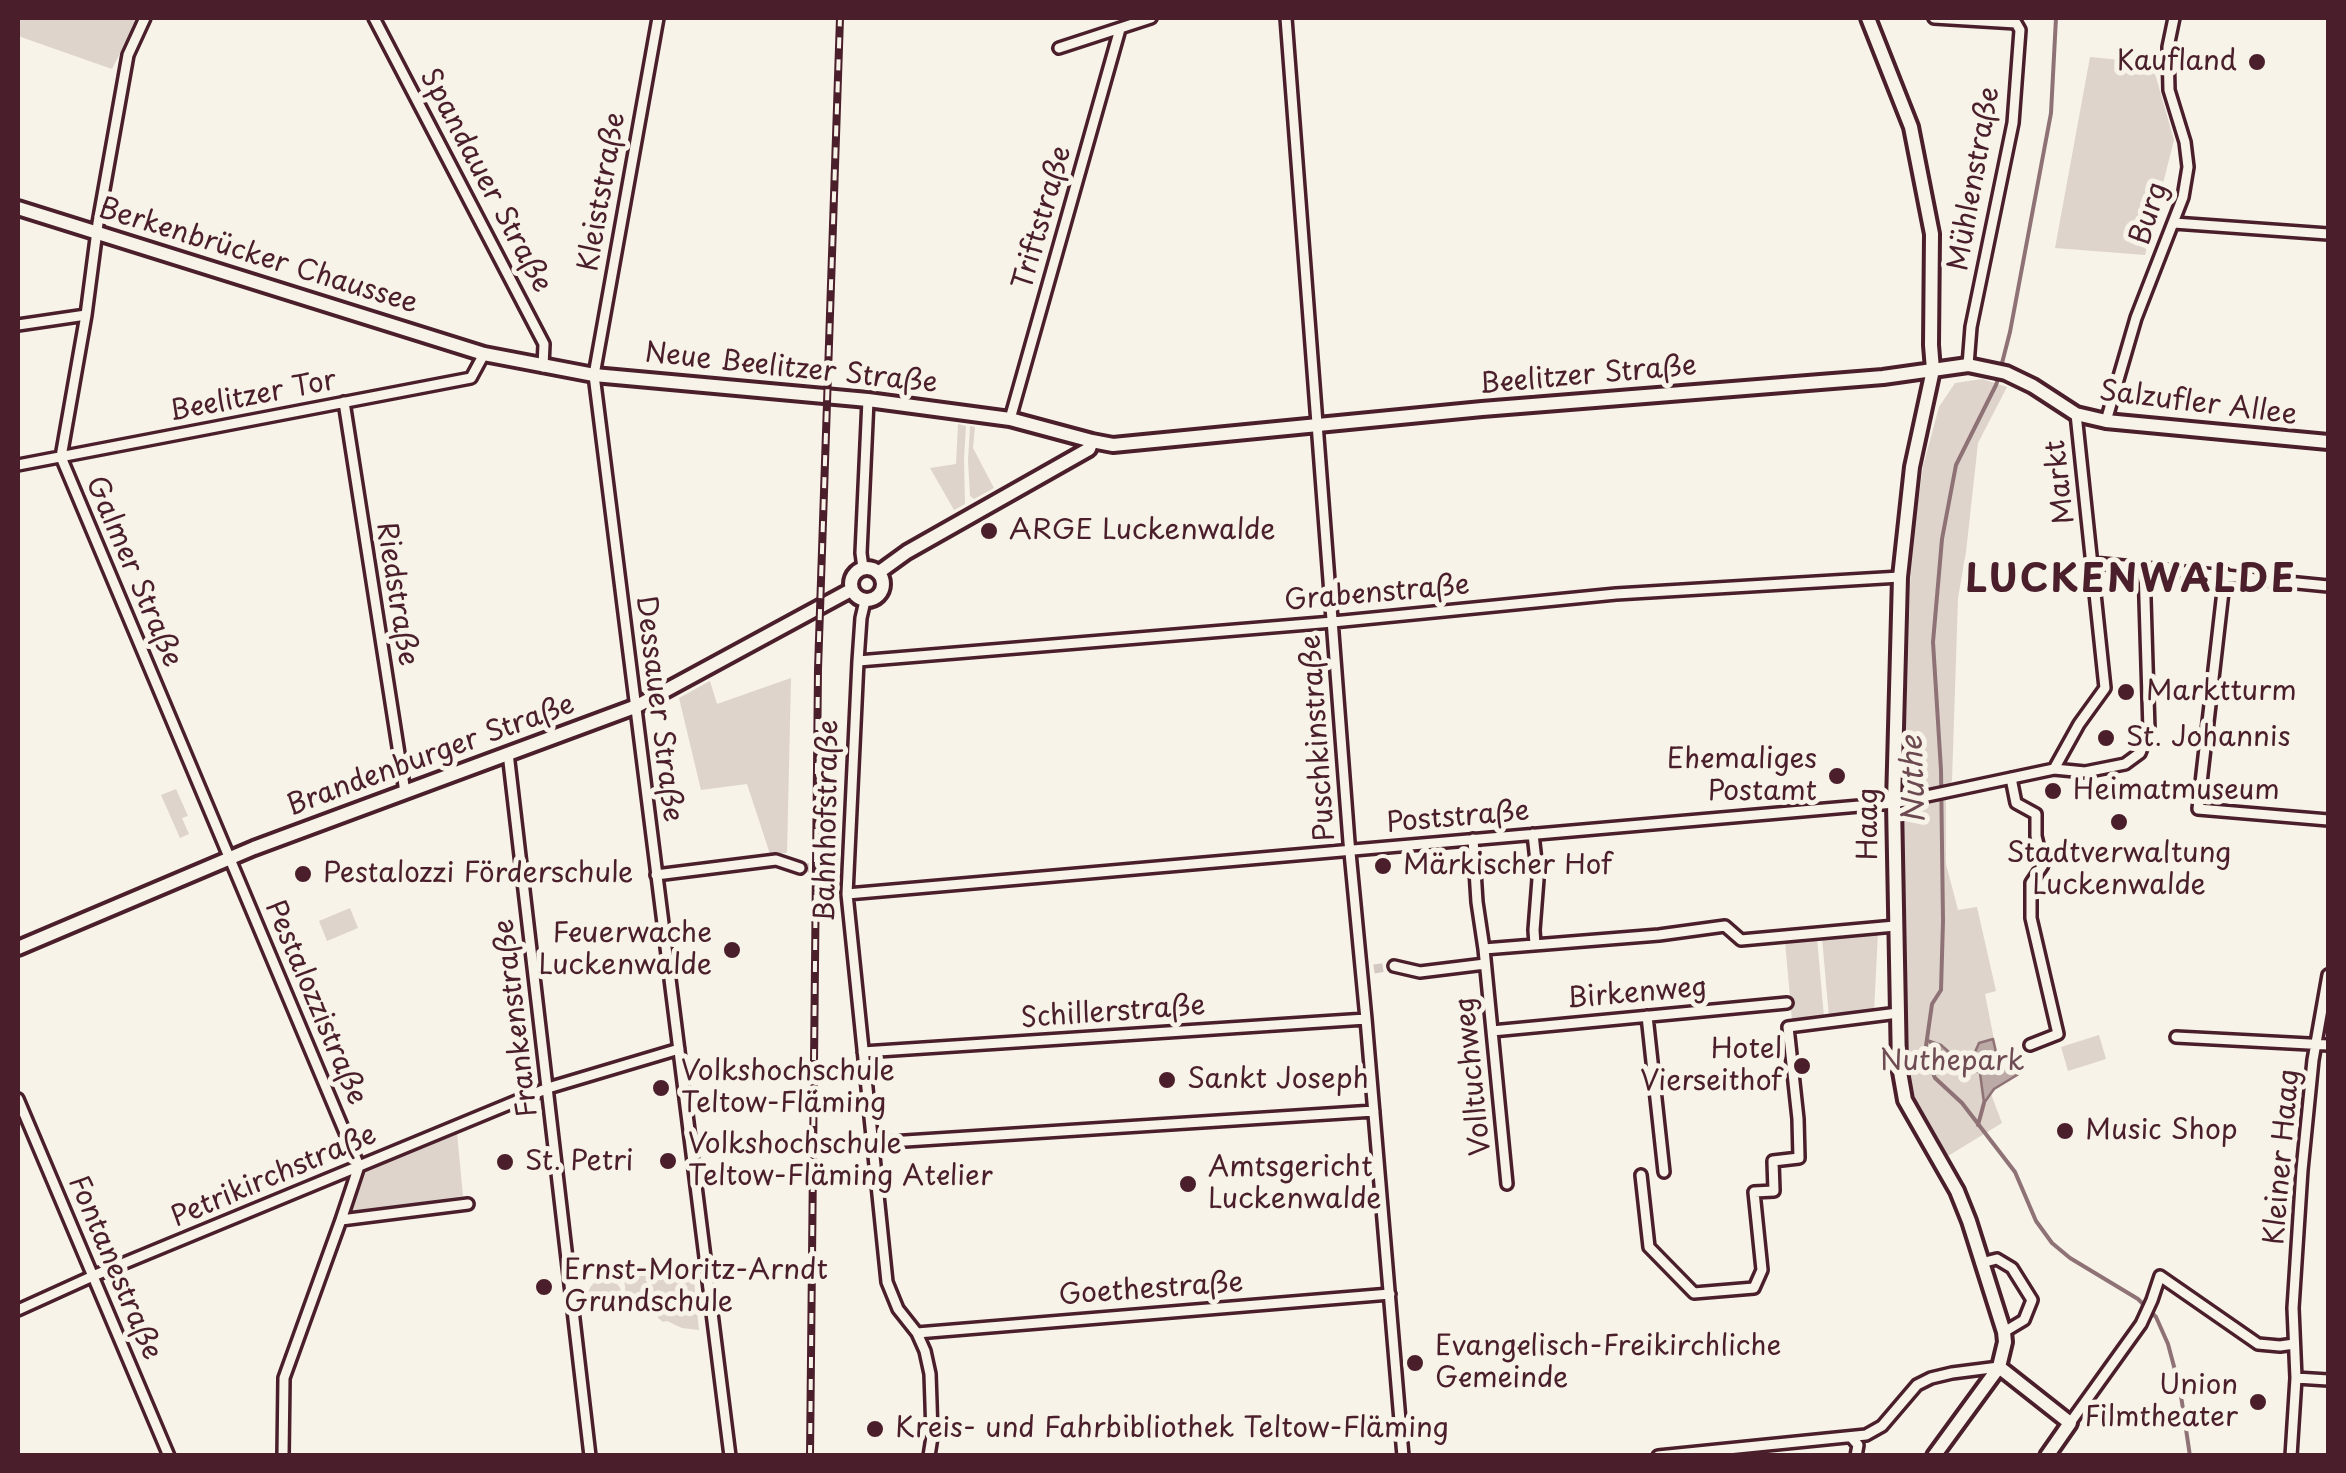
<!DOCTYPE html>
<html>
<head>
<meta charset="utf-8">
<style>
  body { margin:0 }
  #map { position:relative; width:2346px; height:1473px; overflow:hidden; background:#f7f3e8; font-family:"Playpen Sans",sans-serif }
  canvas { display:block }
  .frame { position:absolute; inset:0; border:20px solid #4a1f2b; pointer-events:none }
</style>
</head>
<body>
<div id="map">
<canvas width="2346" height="1473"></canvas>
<div class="frame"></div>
</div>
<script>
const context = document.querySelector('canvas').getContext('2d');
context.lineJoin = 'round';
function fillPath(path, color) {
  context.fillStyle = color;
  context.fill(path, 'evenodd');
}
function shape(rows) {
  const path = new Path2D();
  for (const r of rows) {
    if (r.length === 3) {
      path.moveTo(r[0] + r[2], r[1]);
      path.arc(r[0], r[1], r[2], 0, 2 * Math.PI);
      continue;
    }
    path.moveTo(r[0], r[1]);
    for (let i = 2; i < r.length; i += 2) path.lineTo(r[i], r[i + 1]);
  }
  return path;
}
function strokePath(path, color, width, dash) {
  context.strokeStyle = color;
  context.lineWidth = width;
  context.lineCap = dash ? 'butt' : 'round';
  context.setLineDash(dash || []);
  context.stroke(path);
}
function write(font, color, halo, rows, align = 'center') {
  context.font = font + ' "Playpen Sans",sans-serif';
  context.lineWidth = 10;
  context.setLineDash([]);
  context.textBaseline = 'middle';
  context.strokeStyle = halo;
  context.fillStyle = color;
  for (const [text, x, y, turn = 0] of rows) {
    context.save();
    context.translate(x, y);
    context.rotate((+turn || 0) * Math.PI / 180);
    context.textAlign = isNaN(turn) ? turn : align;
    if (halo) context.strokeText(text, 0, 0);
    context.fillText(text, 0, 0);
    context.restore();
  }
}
fillPath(shape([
  [18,18,138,18,112,69,18,36],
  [2090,57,2152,63,2174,140,2145,255,2055,248],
  [1982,379,2007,387,1978,443,1966,552,1958,598,1952,780,1946,793,1946,864,1958,910,1977,907,1996,991,1985,994,1999,1065,2004,1066,2009,1062,2020,1061,2022,1072,1994,1089,1991,1094,2002,1123,1948,1156,1912,1094,1905,1057,1905,994,1900,923,1911,556,1923,466,1939,407,1955,383],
  [958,424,966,426,964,459,965,504,954,510,930,468,956,464],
  [970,426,975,427,973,448,994,488,974,499,970,496,968,461],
  [791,678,787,853,770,854,747,784,701,790,679,698,710,681,717,704],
  [176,789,188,816,182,818,189,834,180,838,161,795],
  [350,908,358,928,327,941,319,921],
  [1878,932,1874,1012,1829,1017,1822,938],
  [1817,938,1824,1017,1792,1020,1785,941],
  [2099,1035,2106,1059,2068,1071,2061,1047],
  [457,1133,463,1196,352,1212,365,1169],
  [692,1260,699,1330,682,1328,667,1321,663,1322,658,1318,657,1301,627,1305,623,1269],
  [605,1296,17]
]), '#ded4cc');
const water = shape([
  [1993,1039,1999,1065,2020,1061,2022,1072,1994,1089,1984,1103,1980,1073,1961,1062,1950,1059,1927,1040,1941,1045,1950,1053,1965,1058,1975,1052,1979,1043,1993,1039]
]);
fillPath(water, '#bcaaa7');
strokePath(water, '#8e7275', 2.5);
strokePath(shape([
  [2001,367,2010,332,2051,113,2056,18],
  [1999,376,1996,385,1956,465,1942,539,1933,642,1941,770,1943,921,1941,990,1932,1004,1925,1053,1935,1078,1962,1103,2015,1172,2036,1221,2052,1243,2070,1258,2138,1299,2156,1317,2168,1344,2180,1389,2190,1456],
  [1978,1125,1984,1103]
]), '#8e7275', 4);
strokePath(shape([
  [800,868,847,867],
  [1374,969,1394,966]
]), '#d4c9c2', 9, [9, 4.5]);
const street = shape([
  [145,18,128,55,98,223,86,315,61,457,359,1166,341,1220,284,1378,283,1456],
  [374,18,544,344,543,367],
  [658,18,594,375,730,1456],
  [1286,18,1349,842,1366,1019,1403,1456],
  [1934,18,2016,23,2020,30,2013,123,1971,327,1968,365],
  [1059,48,1151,18],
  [2174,223,2328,234],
  [18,325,86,315],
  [344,402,405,792],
  [1010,419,1120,29],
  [2106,421,2136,318,2183,197,2188,167,2185,142,2169,90,2168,47,2174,18],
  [18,465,471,378,484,354],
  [2093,563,2328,586],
  [863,568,861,553,868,400],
  [2225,574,2198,809,2328,820],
  [865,601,861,618,858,661,847,894,887,1282,898,1309,917,1333,925,1351,930,1374,931,1403,932,1437,929,1456],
  [858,661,1333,622,1616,594,1900,577],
  [508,753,590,1456],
  [2054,769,2079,724,2105,688,2076,414],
  [2011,778,2016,803,2036,814,2036,836,2043,865,2031,883,2031,918,2058,1034,2030,1045],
  [1533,834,1538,879,1534,930,1535,945],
  [1473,839,1477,902,1484,949,1507,1184],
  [656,875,776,860,800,868],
  [847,894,1894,803,2054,769,2085,772,2125,764,2140,753,2149,730,2144,567],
  [1484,949,1659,935,1725,926,1741,940,1895,926],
  [1394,966,1420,972,1485,964],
  [1647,1016,1664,1172],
  [1492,1031,1787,1003],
  [2176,1037,2328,1045],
  [863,1052,1366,1019],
  [18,1099,169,1456],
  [874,1143,1374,1111],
  [1641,1175,1649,1247,1694,1293,1754,1288,1762,1270,1754,1192,1774,1191,1773,1161,1799,1158,1798,1119,1788,1027,1898,1013],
  [341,1220,468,1204],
  [1981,1263,1997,1259,2012,1268,2032,1300,2024,1320,2004,1332],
  [18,1310,93,1276,548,1088,679,1049],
  [917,1333,1390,1294],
  [2296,1378,2328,1380],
  [2070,1423,2141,1324,2152,1300,2160,1276,2258,1344,2280,1346,2294,1344],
  [1851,1437,1858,1445,1856,1456],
  [1658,1456,1866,1435,1882,1426,1917,1385,1931,1378,1952,1373,1999,1367],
  [2291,1456,2296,1378,2293,1308,2302,1170,2313,1060,2328,975]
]);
const secondary = shape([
  [1868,18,1911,127,1932,234,1931,345,1933,370,1912,467,1900,577,1894,803,1899,1066,1905,1100,1957,1191,1969,1221,2004,1332,2005,1342,1999,1367,1934,1456],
  [18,208,484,354,594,375,868,400,1010,419,1092,441,1113,445,1482,409,1883,377,1968,365,2006,373,2033,386,2076,414,2106,421,2328,442],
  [867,584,16],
  [878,573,907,552,1089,449,1092,441],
  [18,948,254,848,637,706,851,590],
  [1999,1367,2070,1423,2047,1456]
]);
strokePath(street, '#4a1f2b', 16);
strokePath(secondary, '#4a1f2b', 20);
strokePath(street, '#f7f3e8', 9);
strokePath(secondary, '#f7f3e8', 12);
const rail = shape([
  [833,846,834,876],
  [810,1456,818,669,840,18]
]);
strokePath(rail, '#4a1f2b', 8);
strokePath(rail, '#f7f3e8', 4, [11]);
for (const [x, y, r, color] of [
  [2257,62,10,"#4a1f2b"],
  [989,531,10,"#4a1f2b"],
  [2126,692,10,"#4a1f2b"],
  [2106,738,10,"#4a1f2b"],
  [1837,776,10,"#4a1f2b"],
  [2053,791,10,"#4a1f2b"],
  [2119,822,10,"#4a1f2b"],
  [1383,866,10,"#4a1f2b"],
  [303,874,10,"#4a1f2b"],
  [732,950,10,"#4a1f2b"],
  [1802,1066,10,"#4a1f2b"],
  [1167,1080,10,"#4a1f2b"],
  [661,1088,10,"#4a1f2b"],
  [2065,1131,10,"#4a1f2b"],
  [668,1161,10,"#4a1f2b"],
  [505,1162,10,"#4a1f2b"],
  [1188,1184,10,"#4a1f2b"],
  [544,1287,10,"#4a1f2b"],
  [1415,1363,10,"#4a1f2b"],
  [2258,1402,10,"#4a1f2b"],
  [875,1429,10,"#4a1f2b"]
]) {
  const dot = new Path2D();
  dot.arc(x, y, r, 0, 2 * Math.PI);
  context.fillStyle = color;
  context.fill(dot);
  strokePath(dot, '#f7f3e8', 4);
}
write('28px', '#4a1f2b', '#f7f3e8', [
  ["Kaufland",2237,62,"right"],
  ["ARGE Luckenwalde",1009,531],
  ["Marktturm",2146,692],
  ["St. Johannis",2126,738],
  ["Ehemaliges",1817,760,"right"],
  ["Postamt",1817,792,"right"],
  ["Heimatmuseum",2073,791],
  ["Stadtverwaltung",2119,854,"center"],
  ["Luckenwalde",2119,886,"center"],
  ["Märkischer Hof",1403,866],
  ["Pestalozzi Förderschule",323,874],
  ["Feuerwache",712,934,"right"],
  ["Luckenwalde",712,966,"right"],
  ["Hotel",1782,1050,"right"],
  ["Vierseithof",1782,1082,"right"],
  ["Volkshochschule",681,1072],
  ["Teltow-Fläming",681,1104],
  ["Sankt Joseph",1187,1080],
  ["Music Shop",2085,1131],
  ["Volkshochschule",688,1145],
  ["Teltow-Fläming Atelier",688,1177],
  ["St. Petri",525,1162],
  ["Amtsgericht",1208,1168],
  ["Luckenwalde",1208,1200],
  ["Ernst-Moritz-Arndt",564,1271],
  ["Grundschule",564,1303],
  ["Evangelisch-Freikirchliche",1435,1347],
  ["Gemeinde",1435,1379],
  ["Union",2238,1386,"right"],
  ["Filmtheater",2238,1418,"right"],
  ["Kreis- und Fahrbibliothek Teltow-Fläming",895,1429]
], 'left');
write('28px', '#4a1f2b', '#f7f3e8', [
  ["Mühlenstraße",1975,179,-80],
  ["Spandauer Straße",485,181,62],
  ["Kleiststraße",603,192,-80],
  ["Burg",2150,214,-72],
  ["Triftstraße",1043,218,-74],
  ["Berkenbrücker Chaussee",258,257,17],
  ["Neue Beelitzer Straße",791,369,6],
  ["Beelitzer Straße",1588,376,-5],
  ["Beelitzer Tor",253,397,-11],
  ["Salzufler Allee",2198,404,7],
  ["Markt",2061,482,-97],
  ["Galmer Straße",133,572,67],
  ["Riedstraße",396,594,81],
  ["Grabenstraße",1377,594,-5],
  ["Dessauer Straße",658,709,83],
  ["Puschkinstraße",1319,738,-94],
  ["Brandenburger Straße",431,756,-20],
  ["Poststraße",1458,818,-5],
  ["Bahnhofstraße",828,821,-89],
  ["Haag",1869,824,-90],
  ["Birkenweg",1637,994,-5],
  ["Pestalozzistraße",315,1003,67],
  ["Schillerstraße",1113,1013,-4],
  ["Frankenstraße",517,1018,-97],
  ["Volltuchweg",1474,1076,-96],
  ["Kleiner Haag",2283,1157,-85],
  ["Petrikirchstraße",274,1177,-23],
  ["Fontanestraße",114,1268,67],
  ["Goethestraße",1151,1290,-4]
]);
write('28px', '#6f4c53', '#f7f3e8', [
  ["Nuthepark",1952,1062]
]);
write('italic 30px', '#6c4950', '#f7f3e8', [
  ["Nuthe",1915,780,-92]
]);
context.letterSpacing = '2.5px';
write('bold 38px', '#4a1f2b', '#f7f3e8', [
  ["LUCKENWALDE",2131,582]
]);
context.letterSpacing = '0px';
</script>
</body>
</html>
